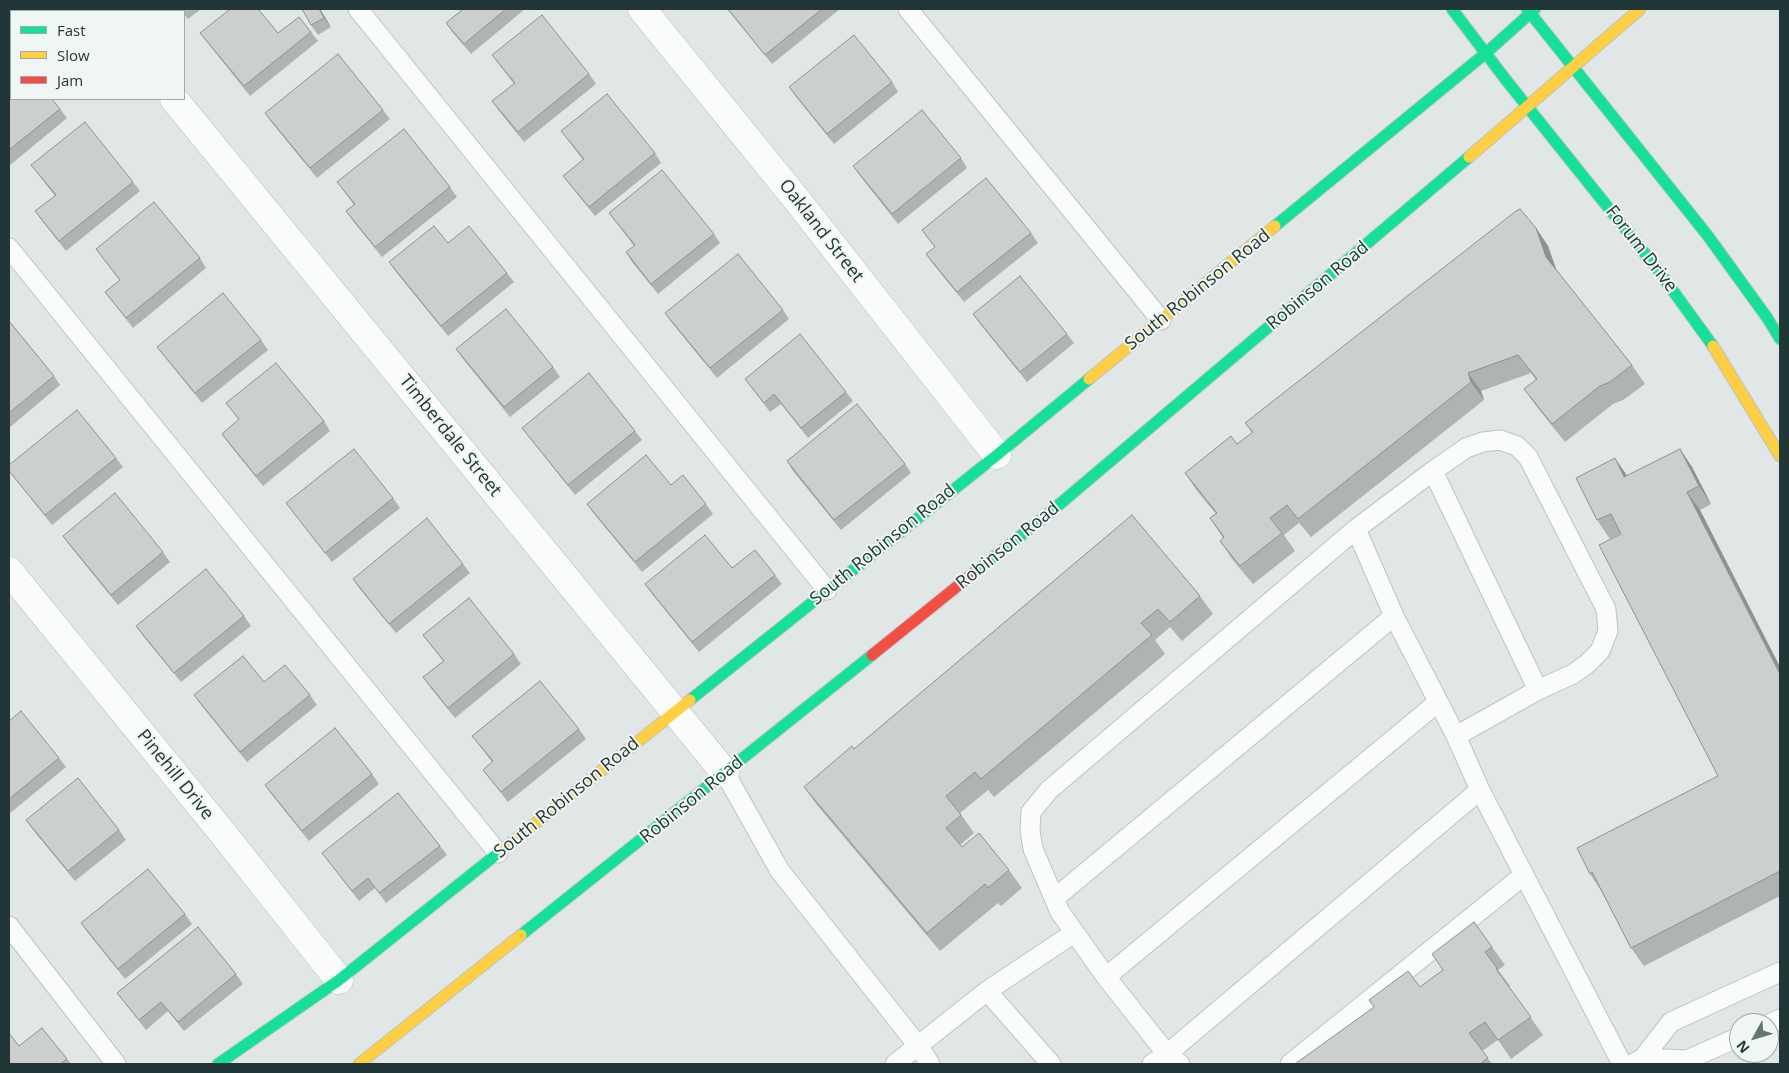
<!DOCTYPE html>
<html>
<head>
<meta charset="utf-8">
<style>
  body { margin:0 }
  #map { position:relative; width:1789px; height:1073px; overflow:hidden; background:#e1e7e6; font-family:"Open Sans",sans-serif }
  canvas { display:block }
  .frame { position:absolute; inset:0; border:10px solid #213737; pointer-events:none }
  .legend { position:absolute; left:10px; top:10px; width:175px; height:90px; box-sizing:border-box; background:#eff6f4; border:1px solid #9daaa8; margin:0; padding:6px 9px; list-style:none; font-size:15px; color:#213737 }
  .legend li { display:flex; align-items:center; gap:10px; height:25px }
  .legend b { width:25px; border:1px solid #9daaa8 }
  .north { position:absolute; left:1729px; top:1013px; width:50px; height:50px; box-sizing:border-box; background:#eff6f4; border:1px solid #9daaa8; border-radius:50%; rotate:231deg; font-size:14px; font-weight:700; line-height:20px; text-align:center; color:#213737 }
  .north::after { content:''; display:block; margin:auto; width:18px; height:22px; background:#647574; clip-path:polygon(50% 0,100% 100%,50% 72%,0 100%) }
</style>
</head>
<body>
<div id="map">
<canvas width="1789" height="1073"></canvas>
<div class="frame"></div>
<ul class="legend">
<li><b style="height:6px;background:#16e098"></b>Fast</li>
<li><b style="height:6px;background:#ffcf43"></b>Slow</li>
<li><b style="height:6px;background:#f24e42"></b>Jam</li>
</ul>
<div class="north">N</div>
</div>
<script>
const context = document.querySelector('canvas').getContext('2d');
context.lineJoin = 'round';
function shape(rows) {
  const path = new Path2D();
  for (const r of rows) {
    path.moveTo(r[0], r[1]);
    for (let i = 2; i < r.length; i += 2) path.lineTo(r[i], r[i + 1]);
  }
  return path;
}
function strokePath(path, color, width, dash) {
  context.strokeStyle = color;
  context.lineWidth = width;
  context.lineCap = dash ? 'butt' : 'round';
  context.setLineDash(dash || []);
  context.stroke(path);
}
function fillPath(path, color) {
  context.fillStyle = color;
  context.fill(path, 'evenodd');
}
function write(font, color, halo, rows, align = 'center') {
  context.font = font + ' "Open Sans",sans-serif';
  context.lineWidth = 4;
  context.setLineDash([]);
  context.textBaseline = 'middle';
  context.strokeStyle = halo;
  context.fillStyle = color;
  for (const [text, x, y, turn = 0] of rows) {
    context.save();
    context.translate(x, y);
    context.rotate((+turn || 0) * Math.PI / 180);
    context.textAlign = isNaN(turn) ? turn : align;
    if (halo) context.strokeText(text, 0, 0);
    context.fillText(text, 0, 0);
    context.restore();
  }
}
const lane = shape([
  [358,9,827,590],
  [908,9,1161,320],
  [9,248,498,853],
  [1433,471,1466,448,1483,442,1500,440,1517,446,1528,457,1606,609,1608,631,1600,651,1587,664,1573,674,1538,690],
  [1356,529,1394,616],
  [725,773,780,871,919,1047,930,1064],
  [1055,898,1394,616,1456,736,1480,790,1622,1064],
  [9,926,116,1064],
  [1106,977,1437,703],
  [1769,1024,1780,1019],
  [1643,1058,1687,1060,1739,1037],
  [895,1064,987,991],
  [1051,1064,987,991,1074,933],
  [1152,1064,1167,1054,1480,790],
  [1180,1064,1167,1054,1106,977,1060,912,1033,849,1030,831,1031,812,1049,790,1356,529,1433,471,1538,690,1456,736],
  [1290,1064,1524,875],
  [1632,1064,1643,1058,1671,1022,1780,972]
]);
const street = shape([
  [101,9,103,11],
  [642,9,793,195,997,455],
  [174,99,725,773],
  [9,571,221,831,339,980]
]);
const fast = shape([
  [1452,9,1506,80,1655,266,1713,346],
  [1527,9,1708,236,1768,319,1780,339],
  [1275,226,1486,53,1535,9],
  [975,572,1048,514,1469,157],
  [690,700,997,455,1089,379],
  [521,935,872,655],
  [218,1064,339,980,502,850]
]);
const slow = shape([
  [1469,157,1640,9],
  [1713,346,1780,456],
  [1089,379,1275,226],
  [502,850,690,700],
  [359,1064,521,935]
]);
const jam = shape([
  [872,655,975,572]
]);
strokePath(lane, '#bec3c3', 21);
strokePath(street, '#bec3c3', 29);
strokePath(fast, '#bec4c3', 13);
strokePath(slow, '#bec4c3', 13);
strokePath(jam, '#bec4c3', 13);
strokePath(lane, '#fafbfb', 19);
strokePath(street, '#fafbfb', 28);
strokePath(fast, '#16e098', 11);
strokePath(slow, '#ffcf43', 11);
strokePath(jam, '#f24e42', 11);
fillPath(shape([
  [180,9,201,9,188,19,184,14,184,11,182,11],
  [302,9,320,9,331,27,318,35,311,25],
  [459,9,525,9,471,54,453,33,446,23,461,11],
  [727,9,840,9,772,64],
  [9,26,11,29,11,31,9,33],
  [311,32,318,41,250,96,207,42,200,33,278,33],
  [492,55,589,74,596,84,524,142,499,111,492,101,514,84],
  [9,57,60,109,67,118,9,166],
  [892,82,898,92,834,144,796,97,789,87],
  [383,110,390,119,317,178,272,123,265,113],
  [561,131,655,153,661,163,595,216,570,185,563,176,583,160],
  [961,158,967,168,898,224,860,176,853,166],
  [31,165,133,182,140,191,66,251,42,221,35,211,55,196],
  [337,182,450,187,457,197,382,257,353,221,346,211,354,205],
  [609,213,714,234,720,243,658,294,632,262,626,252,634,246],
  [1536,228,1548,246,1557,271,1632,365,1645,384,1623,400,1613,404,1565,442,1537,407,1524,389,1536,380,1531,373,1481,391,1484,400,1311,537,1299,523,1284,535,1295,551,1253,584,1232,559,1220,541,1223,538,1210,518,1216,514,1197,491,1185,473,1237,444,1252,433,1245,423],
  [922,230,1031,233,1038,243,964,302,933,264,926,254,935,247],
  [448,243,507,273,514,282,448,336,396,272,389,262],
  [96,249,200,258,206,268,133,328,105,292,120,281],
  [783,310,789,319,717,378,672,323,665,313],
  [973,314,1067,334,1074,343,1027,382,980,324],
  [9,321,54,376,60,385,9,428],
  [261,340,268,350,202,403,164,356,157,347],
  [456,349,553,367,560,377,510,417,463,359],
  [745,379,846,392,853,401,808,438,781,404,770,412],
  [226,403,324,421,330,431,263,486,229,444,222,434,239,420],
  [522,428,635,431,642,440,575,495,529,437],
  [1680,449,1692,467,1711,504,1700,510,1780,667,1780,896,1644,966,1631,948,1602,892,1590,874,1718,776,1621,534,1621,533,1610,539,1597,520,1627,476],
  [116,458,123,467,52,525,9,471],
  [787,461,905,464,911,473,841,530,793,471],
  [671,485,706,504,713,514,642,572,594,514,587,504],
  [393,498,400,508,332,562,286,503],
  [1132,515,1200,596,1213,614,1182,641,1170,627,1155,640,1165,654,994,797,988,790,960,813,974,833,960,845,962,847,1009,870,1022,888,1001,906,998,903,940,951,817,805,804,787,854,749],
  [63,536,163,552,170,562,118,605,70,546],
  [463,564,470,573,396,633,359,588,353,579],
  [732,568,775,575,782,584,699,652,652,594,645,584],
  [244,616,251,626,181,682,143,636,136,626],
  [423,635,514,654,521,664,455,718,430,687,423,677,443,661],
  [264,682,310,695,317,705,247,762,201,705,194,695],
  [9,721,59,758,66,767,9,814],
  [579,729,586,739,508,802,483,770,492,762,472,736],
  [372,774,379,784,309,841,272,795,265,785],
  [26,820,119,830,126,840,75,881,33,830],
  [440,846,447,855,386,903,375,888,359,901,322,853],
  [185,914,192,924,125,979,88,933,81,923],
  [1474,922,1505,965,1498,970,1510,986,1509,987,1543,1035,1511,1059,1498,1040,1482,1051,1492,1064,1295,1064,1420,987,1443,970],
  [236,974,243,984,184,1031,168,1011,146,1030,117,993],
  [19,1046,67,1059,71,1064,9,1064]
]), '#afb3b2');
fillPath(shape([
  [319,9,320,9,331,27,324,18],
  [1536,228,1548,246,1558,275,1546,257],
  [1468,373,1481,391,1484,400,1471,382],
  [1680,449,1692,467,1711,504,1699,486],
  [1615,458,1628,477,1624,477],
  [1687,492,1700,510,1780,667,1780,674]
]), '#8e9291');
const building = shape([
  [230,9,258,9,278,33,299,17,311,32,244,86,200,33,230,9],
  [302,9,319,9,324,18,311,25,302,9],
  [460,9,506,9,464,44,446,23,462,10,460,9],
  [728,9,822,9,765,55,728,9],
  [542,15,589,74,518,132,492,101,515,83,492,55,542,15],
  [854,35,892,82,827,134,789,87,854,35],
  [338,54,383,110,310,168,265,113,338,54],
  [11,55,11,99,52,99,60,109,9,150,9,57,11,55],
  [607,94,655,153,589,207,563,176,584,159,561,131,607,94],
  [922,110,961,158,892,214,853,166,922,110],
  [85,122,133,182,59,241,35,211,56,195,31,165,85,122],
  [404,129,450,187,375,247,346,211,355,204,337,182,404,129],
  [662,170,714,234,651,284,626,252,635,245,609,213,662,170],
  [986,178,1031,233,957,292,926,254,935,247,922,230,986,178],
  [154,202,200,258,126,318,105,292,120,280,96,249,154,202],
  [1520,209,1536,228,1546,257,1632,365,1610,382,1600,386,1552,424,1524,389,1537,379,1518,355,1468,373,1471,382,1298,519,1287,505,1270,518,1282,533,1240,566,1220,541,1224,537,1210,518,1217,513,1185,473,1231,436,1237,444,1253,432,1245,423,1516,211,1520,209],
  [434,226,448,243,469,226,507,273,441,326,389,262,434,226],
  [738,254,783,310,710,368,665,313,738,254],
  [1020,276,1067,334,1020,372,973,314,1020,276],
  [223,293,261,340,195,393,157,347,223,293],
  [506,309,553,367,504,407,456,349,506,309],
  [9,321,54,376,9,413,9,321],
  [800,334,846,392,801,428,774,394,764,403,745,379,800,334],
  [276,363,324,421,256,476,222,434,239,419,226,403,276,363],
  [589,373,635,431,568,485,522,428,589,373],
  [857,404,905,464,834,520,787,461,857,404],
  [77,410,116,458,45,515,9,471,9,465,77,410],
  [354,449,393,498,325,553,286,503,354,449],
  [1680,449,1699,486,1687,492,1780,674,1780,871,1631,948,1592,872,1590,874,1577,848,1718,776,1599,545,1621,534,1611,514,1597,520,1576,478,1615,458,1624,477,1680,449],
  [646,455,671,485,683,475,706,504,635,562,587,504,646,455],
  [115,493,163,552,111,595,63,536,115,493],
  [1132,515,1200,596,1170,622,1158,609,1141,623,1152,635,981,779,975,772,946,796,961,815,946,828,962,847,979,833,1009,870,988,888,985,884,927,933,804,787,852,746,854,749,1132,515],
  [427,518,463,564,389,624,353,579,427,518],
  [705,535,732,568,755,550,775,575,692,642,645,584,705,535],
  [206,569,244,616,174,673,136,626,206,569],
  [469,598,514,654,448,708,423,677,444,661,423,635,469,598],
  [243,656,264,682,285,665,310,695,240,752,194,695,243,656],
  [540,681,579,729,501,792,483,770,493,761,472,736,540,681],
  [21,711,59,758,9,799,9,721,21,711],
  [335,728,372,774,302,831,265,785,335,728],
  [78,778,119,830,68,871,26,820,78,778],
  [398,793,440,846,379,893,368,878,352,891,322,853,398,793],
  [148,869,185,914,118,969,81,923,148,869],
  [1474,922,1492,947,1485,952,1497,968,1496,969,1531,1017,1498,1040,1485,1022,1469,1033,1488,1058,1480,1064,1295,1064,1374,1007,1369,1000,1408,971,1420,987,1443,970,1432,954,1474,922],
  [198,927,236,974,178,1022,161,1002,139,1020,117,993,198,927],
  [42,1028,67,1059,60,1064,9,1064,9,1033,19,1046,42,1028]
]);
fillPath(building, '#cbd0cf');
strokePath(building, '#8e9291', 1);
write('18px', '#213737', '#eff6f4', [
  ["Oakland Street",821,231,52],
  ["Forum Drive",1641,249,52],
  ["Robinson Road",1318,286,-40],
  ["South Robinson Road",1198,290,-39],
  ["Timberdale Street",450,436,51],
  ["South Robinson Road",883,545,-39],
  ["Robinson Road",1008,546,-39],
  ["Pinehill Drive",175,775,51],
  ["South Robinson Road",567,798,-39],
  ["Robinson Road",692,800,-39]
]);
</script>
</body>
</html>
